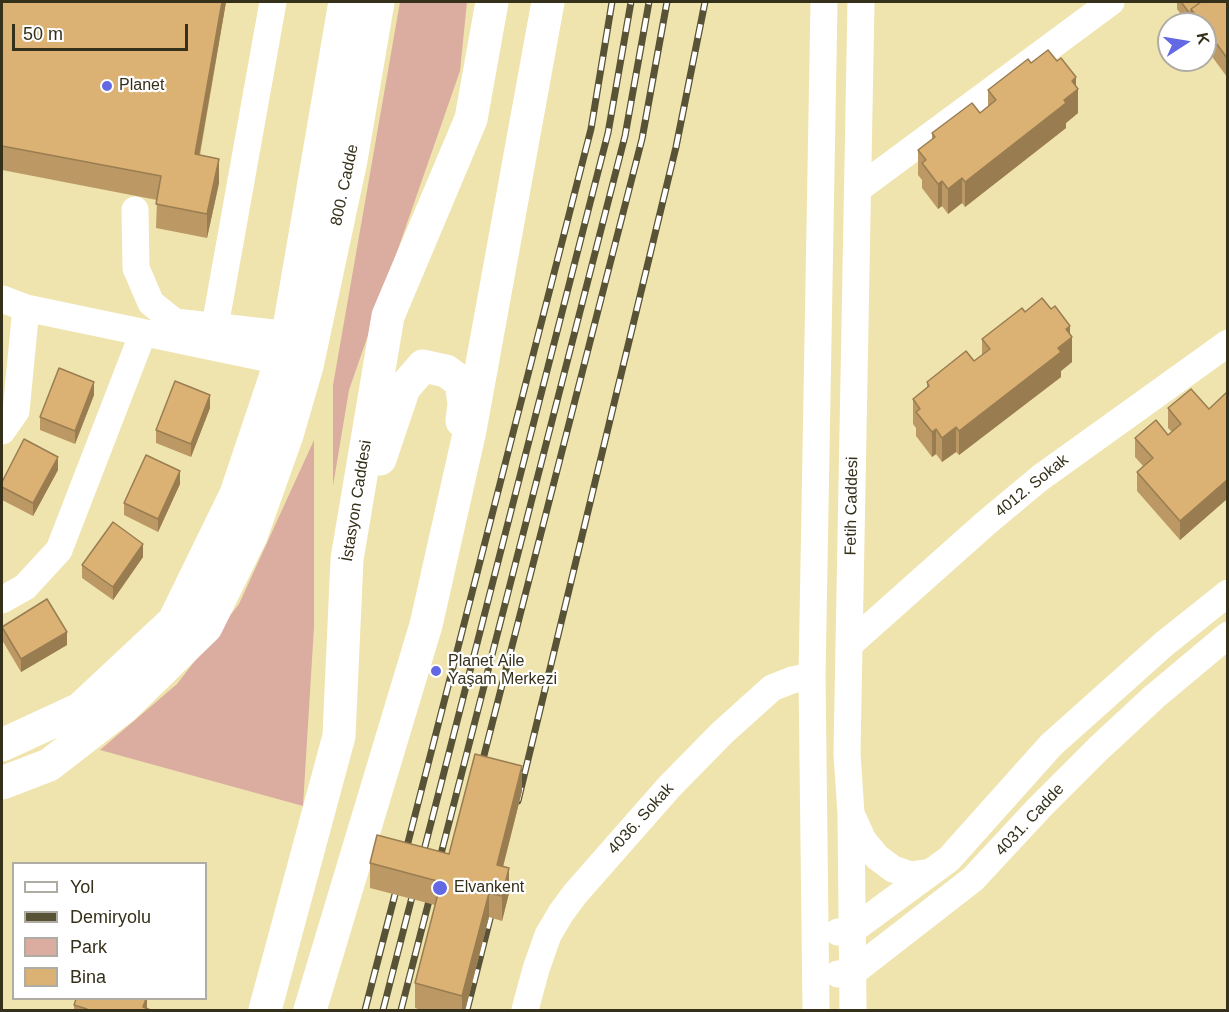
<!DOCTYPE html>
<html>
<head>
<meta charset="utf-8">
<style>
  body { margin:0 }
  #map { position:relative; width:1229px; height:1012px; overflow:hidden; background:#f0e4ae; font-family:Arial,sans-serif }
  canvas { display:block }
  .frame { position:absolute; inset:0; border:3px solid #35301a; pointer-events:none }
  .legend { position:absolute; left:12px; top:862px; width:195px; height:138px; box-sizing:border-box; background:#fff; border:2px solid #aeaca3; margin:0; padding:8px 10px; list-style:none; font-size:18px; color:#35301a }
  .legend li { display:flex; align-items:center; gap:12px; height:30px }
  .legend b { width:30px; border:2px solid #aeaca3 }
  .north { position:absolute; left:1157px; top:12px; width:60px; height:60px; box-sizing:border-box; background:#fff; border:2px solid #aeaca3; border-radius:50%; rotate:78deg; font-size:16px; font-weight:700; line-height:24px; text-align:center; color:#35301a }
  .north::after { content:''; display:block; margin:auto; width:21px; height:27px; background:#6269e2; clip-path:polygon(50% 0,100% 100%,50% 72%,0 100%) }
  .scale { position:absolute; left:12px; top:24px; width:176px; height:27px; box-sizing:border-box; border:3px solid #35301a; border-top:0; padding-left:8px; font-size:18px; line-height:21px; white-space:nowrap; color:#35301a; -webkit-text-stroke:4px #fff; paint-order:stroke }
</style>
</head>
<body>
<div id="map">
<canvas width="1229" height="1012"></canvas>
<div class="frame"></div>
<ul class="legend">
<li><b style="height:8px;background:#fff"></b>Yol</li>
<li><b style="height:8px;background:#585236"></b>Demiryolu</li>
<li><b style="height:16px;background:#daada0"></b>Park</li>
<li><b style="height:16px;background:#dbb274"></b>Bina</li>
</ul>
<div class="north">K</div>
<div class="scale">50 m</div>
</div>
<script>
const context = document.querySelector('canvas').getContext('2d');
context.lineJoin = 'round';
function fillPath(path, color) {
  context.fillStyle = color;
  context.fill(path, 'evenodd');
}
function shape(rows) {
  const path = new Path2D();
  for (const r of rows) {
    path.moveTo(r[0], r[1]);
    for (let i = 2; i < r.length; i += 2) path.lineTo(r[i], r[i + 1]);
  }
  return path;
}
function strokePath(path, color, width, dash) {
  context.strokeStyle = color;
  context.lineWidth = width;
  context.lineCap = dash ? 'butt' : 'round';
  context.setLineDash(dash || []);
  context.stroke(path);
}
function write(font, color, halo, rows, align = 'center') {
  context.font = font + ' Arial,sans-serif';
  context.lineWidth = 4.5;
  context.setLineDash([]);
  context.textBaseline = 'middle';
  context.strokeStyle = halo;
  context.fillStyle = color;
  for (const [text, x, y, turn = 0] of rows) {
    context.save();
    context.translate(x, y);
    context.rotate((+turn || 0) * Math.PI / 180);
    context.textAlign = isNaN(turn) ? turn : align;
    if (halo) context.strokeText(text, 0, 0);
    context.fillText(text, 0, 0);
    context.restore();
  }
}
fillPath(shape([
  [400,2,467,2,460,71,349,390,333,486,333,385],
  [314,440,314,627,303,806,100,750,177,684,239,604]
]), '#daada0');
strokePath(shape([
  [858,189,1111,2],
  [135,210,136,268,151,303,175,322,309,337],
  [2,299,26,308,299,365],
  [215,326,273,2],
  [2,431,16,411,26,308],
  [2,600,25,587,59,550,143,333],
  [849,645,986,523,1040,478,1228,343],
  [853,818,863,840,877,857,893,869,911,875,931,872],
  [838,932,851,931,949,859,1051,745,1164,644,1228,593],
  [838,974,852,973,973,879,1039,808,1098,749,1154,697,1228,635],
  [525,1010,536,969,548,935,561,913,575,894,669,787,722,733,772,688,792,680,812,676],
  [816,1010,812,676,824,2],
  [853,1010,851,814,847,753,861,2]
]), '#fff', 27);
strokePath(shape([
  [2,745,80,709,174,621,236,494,281,360,288,334,345,2],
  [2,783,49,765,124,707,206,627,251,536,287,435,307,366,351,160,378,2]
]), '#fff', 33);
strokePath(shape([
  [380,459,404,388,423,366,446,371,461,382,464,404,462,421],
  [265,1010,339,736,347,559,388,316,471,119,492,2],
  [310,1010,426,625,470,430,548,2]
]), '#fff', 33);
const rail = shape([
  [480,771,642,139,667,2],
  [518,801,676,147,705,2],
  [404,858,591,129,612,2],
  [365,1010,399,879],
  [383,1010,608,133,631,2],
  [401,1010,625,136,649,2],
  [467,1010,494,903]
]);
strokePath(rail, '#585236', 7);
strokePath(rail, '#fff', 4.5, [14]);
fillPath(shape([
  [2,2,226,2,200,155,219,183,207,238,156,228,157,200,2,170],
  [1177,2,1227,2,1227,77,1205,47,1205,24,1188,24,1177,9],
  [1031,63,1076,86,1078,113,1066,123,1066,128,965,207,962,203,948,214,942,206,938,209,922,188,922,180,918,175,918,150,932,140,932,133,980,113,988,106,988,90],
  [1025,312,1070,334,1072,362,1061,371,1061,377,959,455,956,452,942,462,936,454,932,457,916,436,916,428,913,424,913,399,927,388,927,382,974,361,982,355,982,339],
  [1227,392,1227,499,1180,540,1137,491,1137,472,1143,466,1135,457,1135,438,1168,435,1172,432,1168,428,1168,408,1209,409],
  [94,395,75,444,40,430,40,417],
  [210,408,191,457,156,443,156,430],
  [58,470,33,516,2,500,2,482],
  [180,484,158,532,124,515,124,503],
  [143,557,113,600,82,578,82,565],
  [2,627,67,645,21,672,2,640],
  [522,791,503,867,509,893,502,921,489,917,465,1011,424,1011,415,1008,415,983,435,905,370,888,370,863,449,854],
  [147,999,147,1009,153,1011,74,1011,74,1005]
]), '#bc9964');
fillPath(shape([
  [222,2,226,2,195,179,195,154],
  [1076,77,1076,91,1078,89,1078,113,1066,123,1066,128,965,207,965,182,1064,100,1072,81],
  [219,159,219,183,207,238,207,214],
  [962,178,962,203,948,214,948,189],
  [942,181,942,206,938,209,938,184],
  [1070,326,1070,339,1072,337,1072,362,1061,371,1061,377,959,455,959,431],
  [94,382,94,395,75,444,75,431],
  [210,395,210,408,191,457,191,444],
  [956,427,956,452,942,462,942,438],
  [936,429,936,454,932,457,932,432],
  [58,457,58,470,33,516,33,503],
  [180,471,180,484,158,532,158,519],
  [1227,480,1227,499,1180,540,1180,521],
  [143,544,143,557,113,600,113,587],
  [67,632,67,645,21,672,21,659],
  [522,766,522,791,497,890,497,865],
  [509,868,509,893,502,921,502,896],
  [489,893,489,917,465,1011,462,1011,462,996],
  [146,999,147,999,147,1011,143,1007]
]), '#997d51');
const building = shape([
  [2,2,222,2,195,154,219,159,207,214,156,204,161,176,2,146,2,2],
  [1181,2,1201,2,1191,9,1191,15,1181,2],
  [1201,2,1227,2,1227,58,1205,28,1205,24,1202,24,1191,9,1201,2],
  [1048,50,1057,61,1061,58,1076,77,1072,81,1078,89,1064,100,1066,103,965,182,962,178,948,189,942,181,938,184,922,163,926,160,918,150,935,137,932,133,972,103,980,113,996,100,988,90,1028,59,1031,63,1048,50],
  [1042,298,1051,309,1055,306,1070,326,1066,329,1072,337,1058,348,1061,352,959,431,956,427,942,438,936,429,932,432,916,412,920,409,913,399,929,386,927,382,966,351,974,361,990,349,982,339,1022,308,1025,312,1042,298],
  [59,368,94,382,75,431,40,417,59,368],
  [175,381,210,395,191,444,156,430,175,381],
  [1191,389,1209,409,1227,392,1227,480,1180,521,1137,472,1153,458,1135,438,1156,420,1168,435,1181,424,1168,408,1191,389],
  [24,439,58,457,33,503,2,487,2,482,24,439],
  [146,455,180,471,158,519,124,503,146,455],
  [113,522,143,544,113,587,82,565,113,522],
  [47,599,67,632,21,659,2,627,47,599],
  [475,754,522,766,497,865,509,868,502,896,489,893,462,996,415,983,441,882,370,863,377,835,449,854,475,754],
  [76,999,146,999,143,1007,153,1011,87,1011,87,1009,74,1005,76,999]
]);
fillPath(building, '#dbb274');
strokePath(building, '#997d51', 1.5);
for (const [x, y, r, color] of [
  [107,86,6,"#6269e2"],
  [436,671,6,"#6269e2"],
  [440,888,8,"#6269e2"]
]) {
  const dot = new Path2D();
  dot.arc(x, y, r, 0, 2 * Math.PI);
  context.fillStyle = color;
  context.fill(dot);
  strokePath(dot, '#fff', 2);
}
write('16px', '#35301a', '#fff', [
  ["Planet",119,86],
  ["Planet Aile",448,662],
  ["Yaşam Merkezi",448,680],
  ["Elvankent",454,888]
], 'left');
write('16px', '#35301a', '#fff', [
  ["800. Cadde",345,185,-78],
  ["4012. Sokak",1032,486,-39],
  ["İstasyon Caddesi",357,501,-81],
  ["Fetih Caddesi",852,506,-89],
  ["4036. Sokak",641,819,-48],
  ["4031. Cadde",1030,820,-47]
]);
</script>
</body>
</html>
